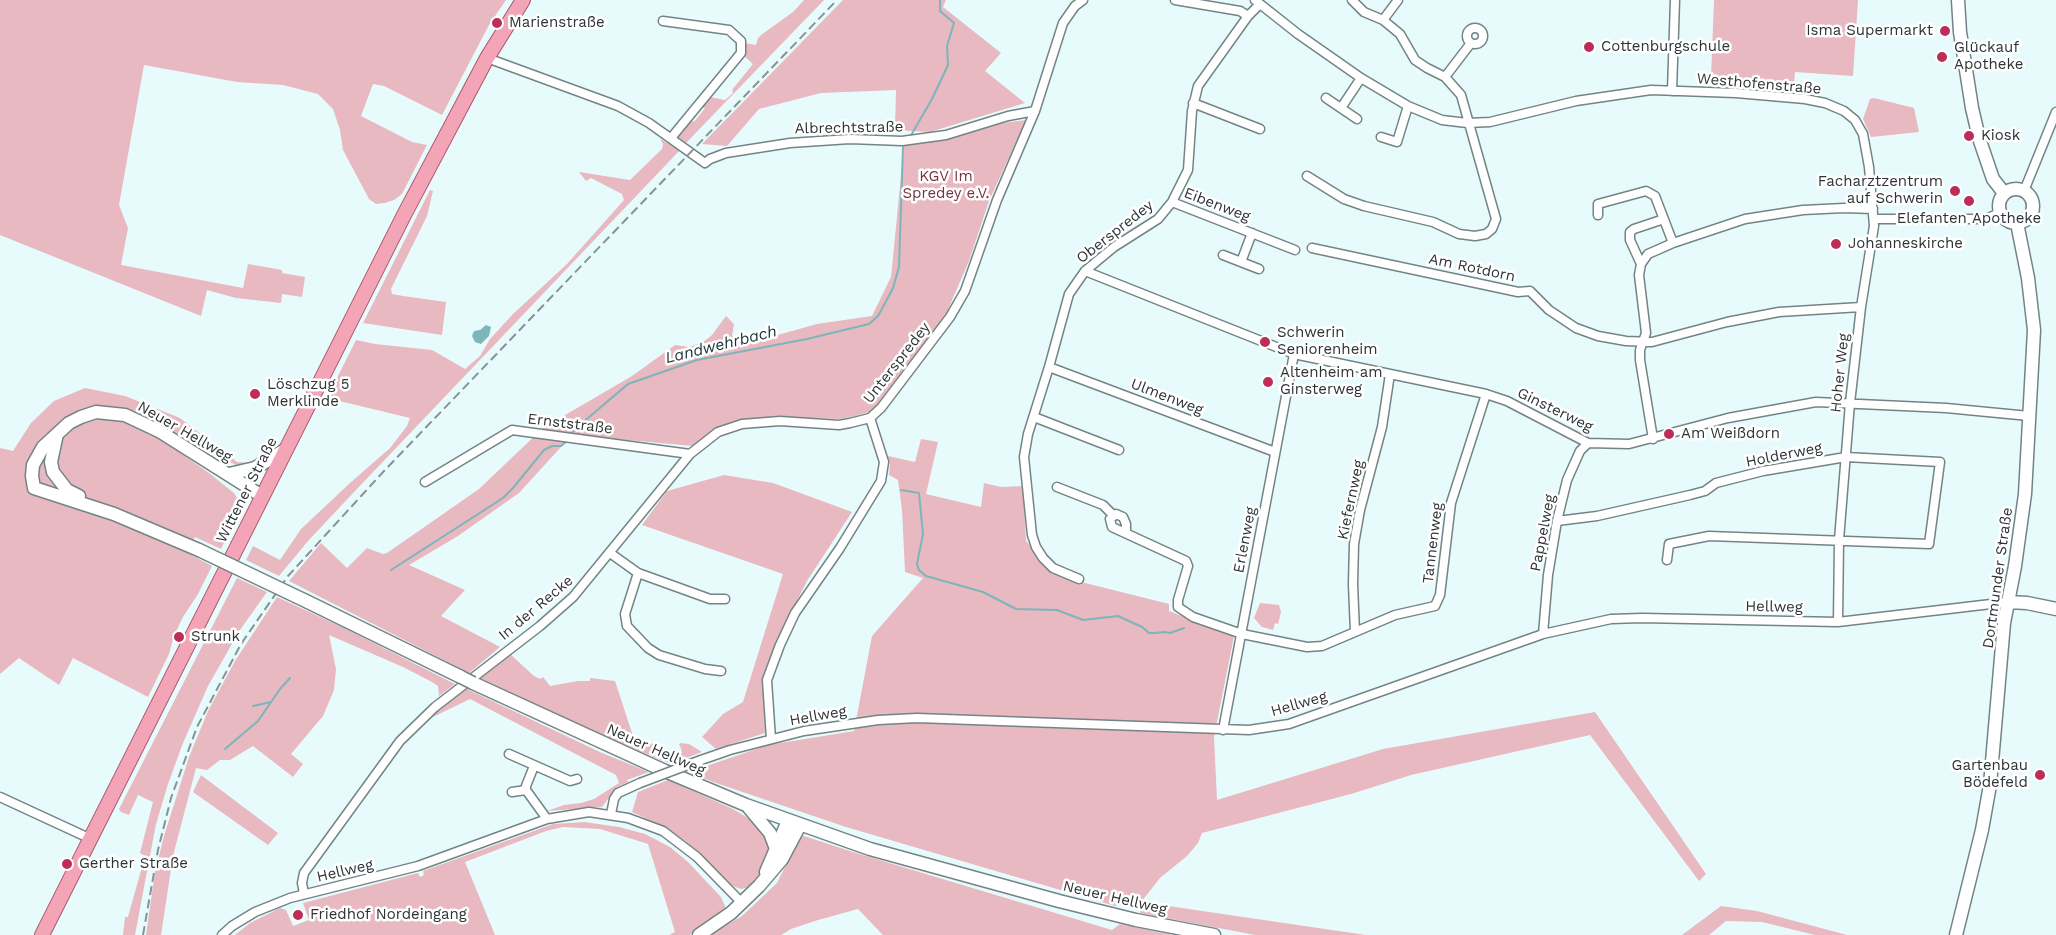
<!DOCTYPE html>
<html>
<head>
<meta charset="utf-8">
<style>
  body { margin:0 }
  canvas { display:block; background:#e8fbfc }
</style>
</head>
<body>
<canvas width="2056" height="935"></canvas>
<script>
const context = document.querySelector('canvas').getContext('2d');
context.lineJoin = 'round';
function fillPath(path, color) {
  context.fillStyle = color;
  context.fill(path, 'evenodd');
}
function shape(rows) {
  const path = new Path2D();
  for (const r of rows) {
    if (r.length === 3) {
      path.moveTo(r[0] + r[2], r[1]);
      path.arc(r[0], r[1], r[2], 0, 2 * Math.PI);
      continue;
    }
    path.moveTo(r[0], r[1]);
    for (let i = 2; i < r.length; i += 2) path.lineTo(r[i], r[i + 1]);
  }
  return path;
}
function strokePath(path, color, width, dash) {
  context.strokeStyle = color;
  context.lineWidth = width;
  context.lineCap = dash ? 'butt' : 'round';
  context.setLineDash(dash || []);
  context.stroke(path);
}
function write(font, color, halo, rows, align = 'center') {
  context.font = font + ' "Work Sans",sans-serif';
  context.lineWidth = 5;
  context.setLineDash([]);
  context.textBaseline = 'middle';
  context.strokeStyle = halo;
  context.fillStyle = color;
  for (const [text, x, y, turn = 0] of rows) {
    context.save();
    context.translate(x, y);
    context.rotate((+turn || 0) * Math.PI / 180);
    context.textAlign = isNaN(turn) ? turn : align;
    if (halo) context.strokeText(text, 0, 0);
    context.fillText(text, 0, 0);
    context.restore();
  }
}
fillPath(shape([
  [0,0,506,0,489,25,442,115,384,86,373,84,361,116,412,142,427,145,402,194,394,200,385,203,376,204,369,199,343,150,340,130,333,109,318,94,283,85,237,82,144,65,119,205,128,228,121,265,243,288,248,264,282,270,282,273,305,277,302,297,282,294,281,303,236,298,207,290,201,316,0,235],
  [804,0,824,0,686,143,679,138,677,134,687,122,695,121,705,108,701,108,710,97,725,100,733,93,732,90,753,64,743,55,744,43,756,45,758,38,761,35,793,12],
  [843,0,946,0,943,7,1001,53,985,71,1025,103,930,132,895,130,896,90,821,93,759,109,727,146,702,144],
  [1714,0,1858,0,1853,76,1795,72,1794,84,1711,78],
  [1874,98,1914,108,1919,132,1871,137,1863,119,1870,99],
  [1026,120,989,201,969,261,946,314,872,411,855,416,839,419,763,417,742,420,716,429,693,446,572,435,519,493,458,536,409,565,465,590,441,616,500,647,469,673,289,581,321,543,347,568,367,548,383,554,387,553,479,489,543,428,632,376,675,345,689,347,702,343,712,335,726,316,734,324,732,336,743,338,755,333,774,336,817,324,872,316,891,277,904,146,946,137,995,124],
  [660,139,669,144,674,143,682,148,355,491,308,541,279,576,246,560,253,546,280,560,301,529,350,483,390,448,407,426,410,418,327,398,356,340,375,344,432,350,465,369,480,356,490,339,513,314,567,264,624,200,622,194,591,178,586,181,579,172,630,180,662,149,663,144],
  [430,190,433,191,427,216,391,289,392,294,403,296,446,302,442,335,363,323],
  [85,388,125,396,180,418,237,462,249,463,236,465,203,449,140,414,128,410,129,423,168,444,209,473,234,493,240,503,239,512,221,549,195,537,186,552,212,566,198,594,183,617,174,636,169,654,148,697,73,658,59,685,19,658,0,674,0,448,13,451,31,423,54,401],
  [921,439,938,442,926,494,981,507,984,483,1001,487,1023,486,1026,541,1054,572,1081,582,1169,604,1169,611,1234,636,1214,737,1217,800,1383,749,1595,712,1706,874,1699,881,1590,735,1411,775,1351,794,1202,833,1198,843,1187,856,1160,878,1141,902,1366,935,1255,935,1140,913,1140,903,1115,906,846,827,713,782,689,772,768,745,854,731,872,636,923,578,905,572,902,510,898,480,889,475,890,464,888,456,915,462],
  [724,475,773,483,852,512,807,581,786,622,763,685,765,733,716,749,702,737,723,714,743,702,783,574,642,525,667,491],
  [237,578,267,592,240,630,208,686,183,743,168,784,156,824,135,935,123,935,125,917,128,917,145,856,140,853,153,802,138,795,129,815,121,812,119,809],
  [277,597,344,628,455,684,439,696,438,686,432,682,403,667,329,635,336,669,334,690,323,716,291,754,303,764,293,777,253,746,230,760,220,760,207,770,196,768,173,856,161,935,146,935,155,872,164,836,189,757,208,711,235,661],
  [1260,603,1279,605,1281,612,1278,624,1275,623,1273,630,1262,627,1254,618],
  [509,653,534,676,540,679,543,677,550,686,578,681,590,681,590,678,615,681,633,736,675,753,682,751,679,744,681,743,689,744,702,752,670,764,593,731,478,677],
  [465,688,602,753,649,772,627,780,628,782,617,787,602,807,547,811,564,805,581,803,594,799,619,783,616,775,470,699,433,717,432,715],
  [201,775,278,833,268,845,193,792],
  [668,780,733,809,758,824,770,841,769,859,760,876,750,887,741,889,733,886,684,840,664,827,632,812,638,792],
  [584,822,619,827,645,834,670,847,688,862,721,897,726,908,724,911,712,923,689,935,669,935,675,932,648,844,600,829,563,827,546,831,465,862,495,935,235,935,250,923,280,908,286,910,293,926,309,920,303,903,418,873,420,877,424,875,423,871,553,824],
  [801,835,853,852,1112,930,1120,924,1172,935,883,935,858,909,818,920,791,929,781,935,709,935,742,916,777,883],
  [1721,906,1757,911,1847,935,1815,935,1762,922,1726,921,1709,935,1682,935]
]), '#e8b9c0');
fillPath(shape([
  [486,325,491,327,489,336,481,344,475,342,472,336,474,331,480,330]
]), '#7cb5ba');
strokePath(shape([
  [910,137,932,99,948,65,947,46,954,23,940,11,940,0],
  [570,436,574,430,628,384,697,360,807,339,869,324,878,316,883,307,893,288,899,267,903,147],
  [901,490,919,493,923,534,917,564,919,570,926,576,983,592,1016,609,1057,610,1083,620,1118,616,1142,627,1149,633,1155,633,1164,632,1170,633,1184,628],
  [391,570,503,498,513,488,544,450,552,446,561,446,567,441],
  [253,706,271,702],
  [225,749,258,721,280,689,290,678]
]), '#7cb5ba', 2);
const street = shape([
  [1175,0,1240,11,1248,16],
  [1255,0,1298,34,1361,78,1408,106,1442,120,1467,123,1490,122,1576,101,1651,90,1736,93,1805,99,1825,103,1844,111,1855,120,1863,134,1869,167,1874,226,1861,307,1850,403,1839,540,1838,622],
  [1383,20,1398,0],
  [663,21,729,30,741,41,741,53,671,138],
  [1475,36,8],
  [487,58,618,106,649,123,705,163,710,159,726,153,790,143,850,139,902,141,946,135,1008,116,1035,111],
  [1445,77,1471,43],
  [1672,91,1675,0],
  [1326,98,1357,119],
  [1193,103,1260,129],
  [1341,108,1361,78],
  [1381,137,1397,142,1408,106],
  [1307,176,1344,199,1364,206,1433,222,1459,234,1475,236,1486,234,1492,229,1496,219,1461,95,1445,77,1427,68,1415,60,1400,34,1383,20,1364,12,1352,0],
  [2024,191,2056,112],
  [1172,202,1295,250],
  [1598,215,1598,204,1646,191,1655,196,1673,243],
  [1874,219,1985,219,2000,213],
  [1312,248,1518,292,1530,291,1549,310,1576,328,1598,336,1626,341,1652,342,1727,322,1779,312,1861,307],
  [1223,255,1259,269],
  [1241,262,1252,233],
  [1641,264,1630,240,1630,232,1634,229,1664,219],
  [1085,271,1294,354,1486,394,1507,401,1588,443,1629,444,1728,418,1816,402,1946,408,2029,416],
  [1049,367,1275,452],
  [1034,417,1119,450],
  [1653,439,1640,360,1640,350,1646,333,1639,275,1641,264,1648,254,1673,243,1745,219,1803,210,1844,208,1873,209],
  [425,482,512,430,690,454],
  [1057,487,1103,505,1114,516],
  [1557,521,1597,516,1690,495,1705,491,1716,483,1763,471,1846,457,1940,462,1929,544,1709,536,1669,544,1667,560],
  [1126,533,1126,524,1123,517,1116,514,1110,519,1112,527,1186,561,1188,566,1178,600,1178,607,1193,617,1242,634,1307,647,1322,646,1395,615,1435,606,1440,595,1451,503,1486,394],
  [610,553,638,573,710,599,725,599],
  [638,573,625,614,627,626,648,648,659,655,705,669,721,671],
  [1079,579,1053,568,1043,558,1036,547,1032,535,1024,457,1028,434,1049,367,1069,294,1085,271,1114,247,1158,219,1172,202,1188,170,1192,111,1198,86,1248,16,1259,5],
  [1355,632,1353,584,1354,544,1360,510,1382,427,1390,374],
  [1543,634,1548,575,1557,521,1567,480,1580,451,1588,443],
  [1223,730,1294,354],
  [771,739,767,680,780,645,795,613,840,548,881,481,884,462,870,418],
  [509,754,570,781,577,779],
  [701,760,730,750,804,731,878,720,917,718,1249,730,1289,724,1543,634,1611,619,1642,618,1838,622,2008,602],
  [526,790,547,819],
  [526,790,526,786,534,766],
  [512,792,526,790],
  [0,797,91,839],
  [611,814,614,799,618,793,640,783],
  [304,894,302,883,304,873,400,741,435,707,540,626,573,597,690,454,718,432,742,424,780,421,839,425,850,423,870,418,881,408,950,317,965,291,997,200,1035,111,1063,23,1075,6,1083,0],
  [222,935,232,926,255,912,290,898,418,866,547,819,589,812,628,818,663,831,697,857,742,903]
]);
const secondary = shape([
  [1958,0,1960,32,1972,108,1979,138,1993,179,2004,193],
  [2016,206,17],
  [57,434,51,462,53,472,67,490,79,496],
  [229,474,255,468,285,450],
  [199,550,114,514,34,488,32,476,33,465,43,447,69,423,81,417,96,412,125,415,159,431,262,496],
  [308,602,461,677],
  [2008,602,2027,603,2056,609],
  [473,683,665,771,746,805,870,849,1059,901,1136,920,1214,935],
  [749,808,770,833,776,849],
  [766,872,788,821],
  [699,935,731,913,759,886,782,859,800,825],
  [1956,935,1982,830,1990,785,2004,623,2015,566,2025,494,2034,330,2028,278,2017,223]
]);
const primary = shape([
  [42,935,404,215,487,58,523,0]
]);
strokePath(street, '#738486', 11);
strokePath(secondary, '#738486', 15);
strokePath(primary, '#a85669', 16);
strokePath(street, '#fff', 8);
strokePath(secondary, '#fff', 12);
strokePath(primary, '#f3a4b6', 14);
strokePath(shape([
  [143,935,158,850,171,798,197,727,241,644,288,576,384,471,837,0]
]), '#869394', 2, [9, 4.5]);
const streetBridge = shape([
  [640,783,701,760]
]);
const secondaryBridge = shape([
  [199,550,308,602],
  [461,677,473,683]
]);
strokePath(streetBridge, '#738486', 11, []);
strokePath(secondaryBridge, '#738486', 15, []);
strokePath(streetBridge, '#fff', 8);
strokePath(secondaryBridge, '#fff', 12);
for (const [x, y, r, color] of [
  [497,23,6,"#bc2d58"],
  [1945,31,6,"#bc2d58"],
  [1589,47,6,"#bc2d58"],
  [1942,57,6,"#bc2d58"],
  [1969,136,6,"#bc2d58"],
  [1955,191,6,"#bc2d58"],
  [1969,201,6,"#bc2d58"],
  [1836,244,6,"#bc2d58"],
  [1265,342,6,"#bc2d58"],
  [1268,382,6,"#bc2d58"],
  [255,394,6,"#bc2d58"],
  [1669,434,6,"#bc2d58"],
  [179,637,6,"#bc2d58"],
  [2040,775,6,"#bc2d58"],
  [67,864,6,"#bc2d58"],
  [298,915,6,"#bc2d58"]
]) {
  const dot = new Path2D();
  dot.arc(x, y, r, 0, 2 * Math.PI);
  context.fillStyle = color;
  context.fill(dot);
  strokePath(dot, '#fff', 2);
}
write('15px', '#2d3435', '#fff', [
  ["Marienstraße",509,23],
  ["Isma Supermarkt",1933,31,"right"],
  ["Cottenburgschule",1601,47],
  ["Glückauf",1954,48],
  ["Apotheke",1954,65],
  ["Kiosk",1981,136],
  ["Facharztzentrum",1943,182,"right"],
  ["auf Schwerin",1943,199,"right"],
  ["Elefanten Apotheke",1969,219,"center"],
  ["Johanneskirche",1848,244],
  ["Schwerin",1277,333],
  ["Seniorenheim",1277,350],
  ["Altenheim am",1280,373],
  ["Ginsterweg",1280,390],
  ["Löschzug 5",267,385],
  ["Merklinde",267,402],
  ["Am Weißdorn",1681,434],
  ["Strunk",191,637],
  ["Gartenbau",2028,766,"right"],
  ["Bödefeld",2028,783,"right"],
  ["Gerther Straße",79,864],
  ["Friedhof Nordeingang",310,915]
], 'left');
write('15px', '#2d3435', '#fff', [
  ["Westhofenstraße",1759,84,5],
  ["Albrechtstraße",849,128,-1],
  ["Eibenweg",1217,205,21],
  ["Oberspredey",1115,232,-38],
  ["Am Rotdorn",1472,268,12],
  ["Unterspredey",897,363,-52],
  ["Hoher Weg",1840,373,-84],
  ["Ulmenweg",1167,397,21],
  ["Ginsterweg",1555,410,26],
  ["Ernststraße",570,424,7],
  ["Neuer Hellweg",185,432,30],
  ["Holderweg",1784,455,-11],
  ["Wittener Straße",247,490,-63],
  ["Kiefernweg",1351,500,-78],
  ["Pappelweg",1543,533,-79],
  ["Erlenweg",1245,540,-79],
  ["Tannenweg",1433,543,-83],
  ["Dortmunder Straße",1998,578,-82],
  ["Hellweg",1774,607,1],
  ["In der Recke",536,608,-40],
  ["Hellweg",1299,704,-16],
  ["Hellweg",818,716,-10],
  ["Neuer Hellweg",656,750,24],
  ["Hellweg",345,871,-13],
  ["Neuer Hellweg",1115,898,13]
]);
write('15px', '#753543', '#fff', [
  ["KGV Im",946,177],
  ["Spredey e.V.",946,194]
]);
write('italic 16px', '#133134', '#fff', [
  ["Landwehrbach",721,345,-14]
]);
</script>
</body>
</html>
